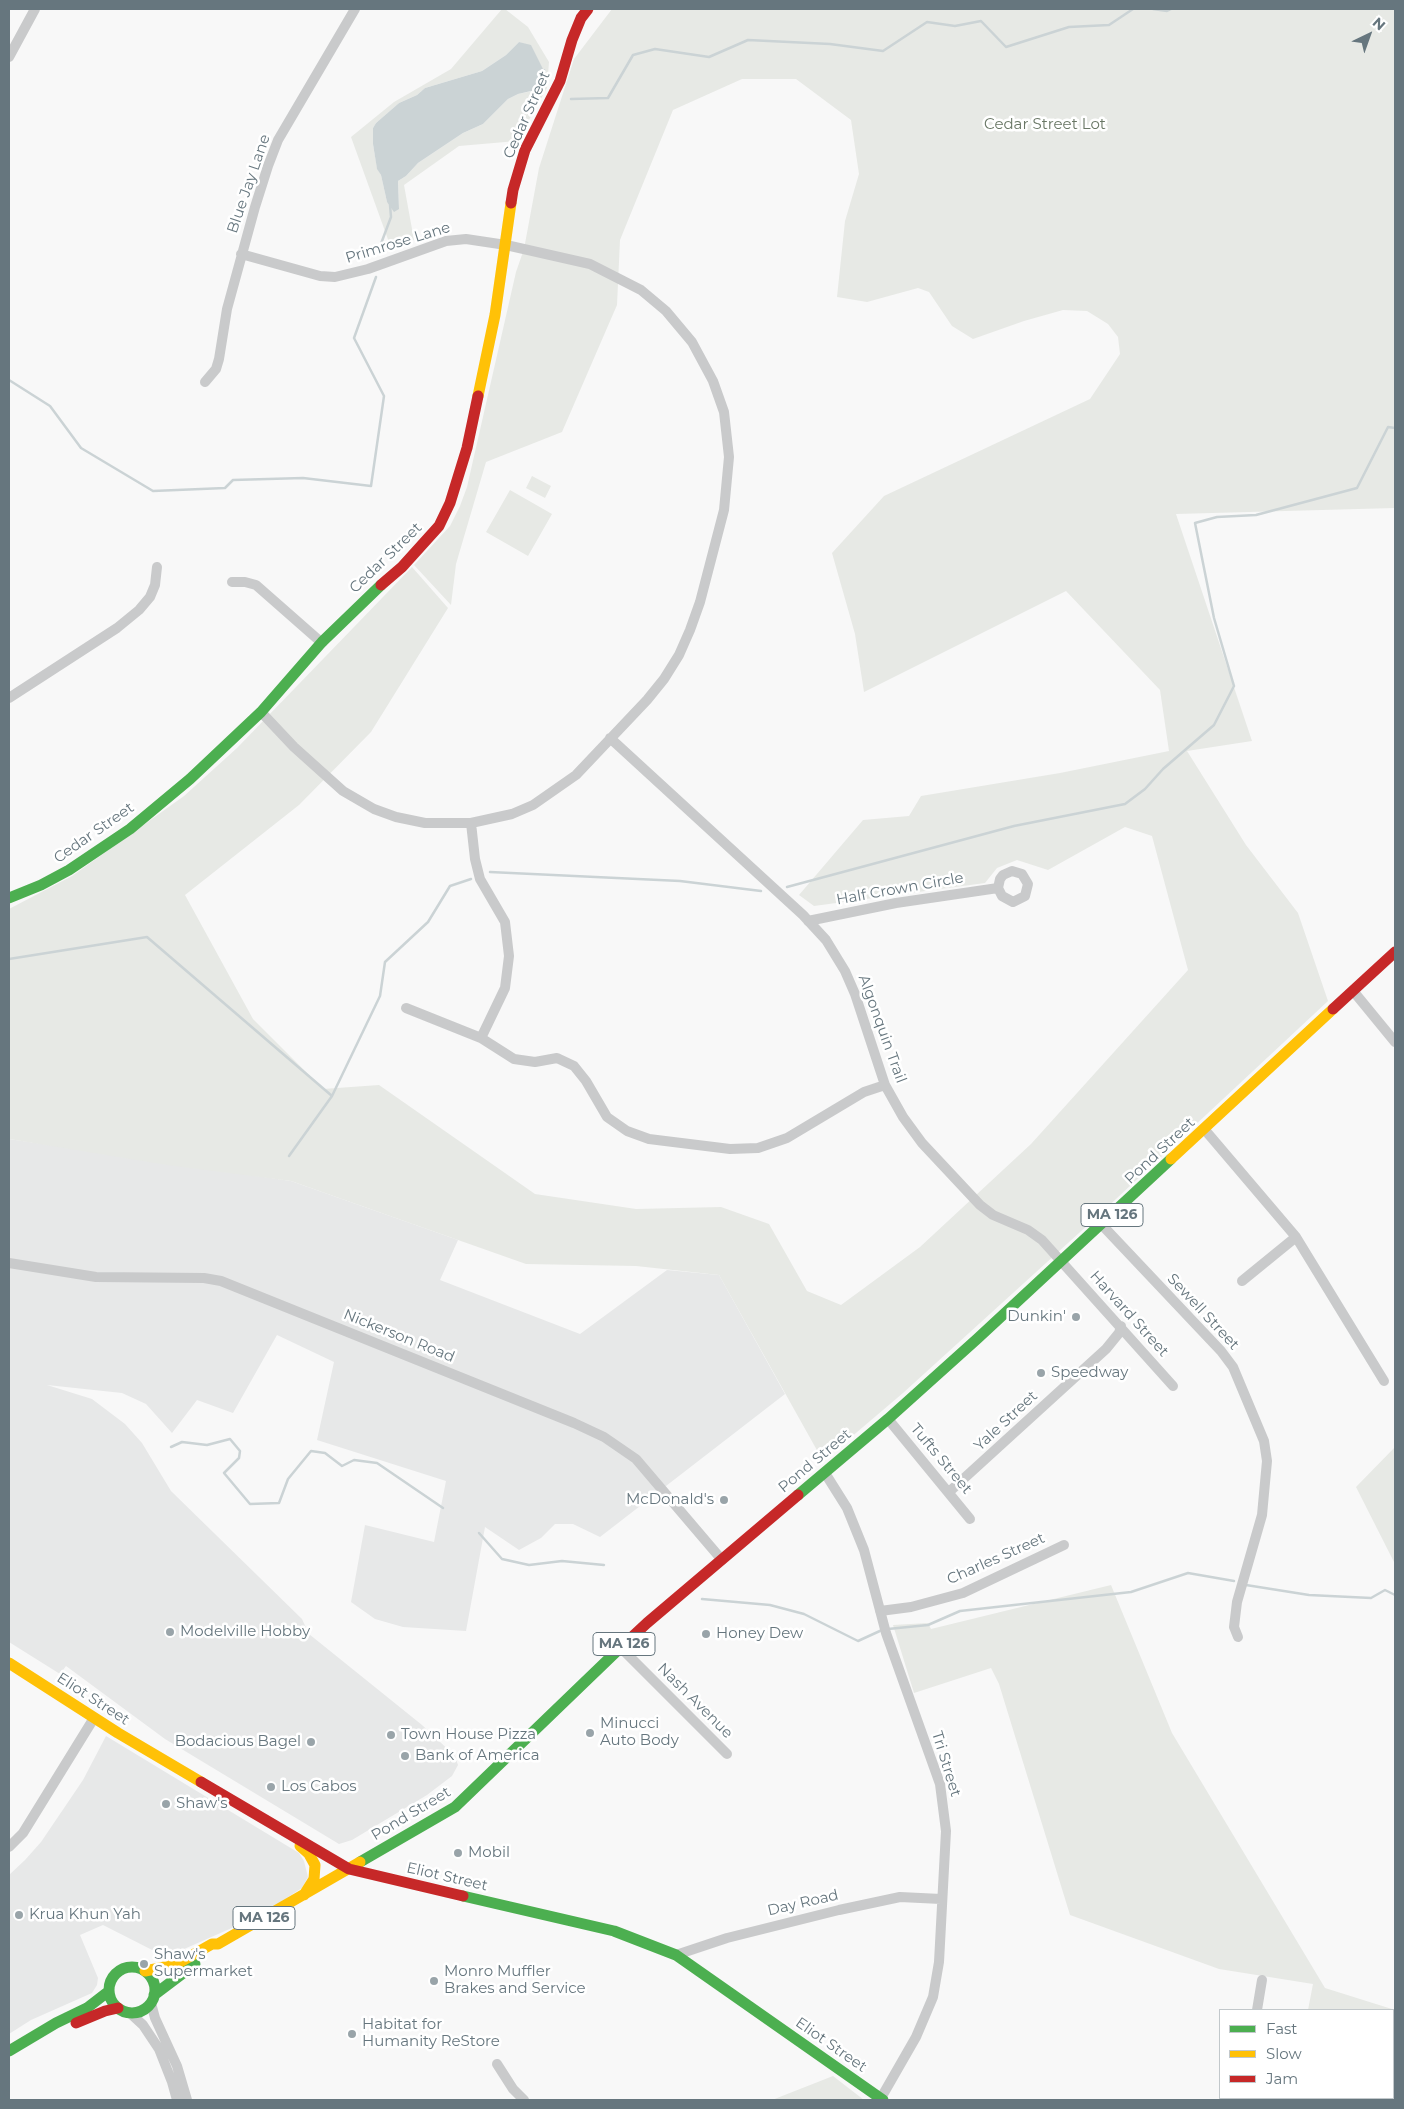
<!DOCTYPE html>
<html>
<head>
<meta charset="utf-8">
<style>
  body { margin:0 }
  #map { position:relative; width:1404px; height:2109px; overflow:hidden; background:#f8f8f8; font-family:Montserrat,sans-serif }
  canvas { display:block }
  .frame { position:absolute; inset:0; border:10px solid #66767e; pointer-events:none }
  .legend { position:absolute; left:1219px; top:2009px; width:175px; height:90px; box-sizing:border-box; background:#fff; border:1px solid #c2c8cb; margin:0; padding:6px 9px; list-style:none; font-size:15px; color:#66767e }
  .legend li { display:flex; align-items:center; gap:10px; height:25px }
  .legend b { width:25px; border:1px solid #c2c8cb }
  .north { position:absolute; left:1344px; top:10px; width:50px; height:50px; -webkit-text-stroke:4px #fff; paint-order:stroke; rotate:42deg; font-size:14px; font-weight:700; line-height:20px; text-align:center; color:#66767e }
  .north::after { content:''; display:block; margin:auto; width:18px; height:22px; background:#66767e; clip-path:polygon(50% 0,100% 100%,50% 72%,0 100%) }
</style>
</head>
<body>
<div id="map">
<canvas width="1404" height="2109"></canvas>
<div class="frame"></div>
<ul class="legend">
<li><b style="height:6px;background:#4caf50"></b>Fast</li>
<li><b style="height:6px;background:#ffc107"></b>Slow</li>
<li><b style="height:6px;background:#c62828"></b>Jam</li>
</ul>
<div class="north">N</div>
</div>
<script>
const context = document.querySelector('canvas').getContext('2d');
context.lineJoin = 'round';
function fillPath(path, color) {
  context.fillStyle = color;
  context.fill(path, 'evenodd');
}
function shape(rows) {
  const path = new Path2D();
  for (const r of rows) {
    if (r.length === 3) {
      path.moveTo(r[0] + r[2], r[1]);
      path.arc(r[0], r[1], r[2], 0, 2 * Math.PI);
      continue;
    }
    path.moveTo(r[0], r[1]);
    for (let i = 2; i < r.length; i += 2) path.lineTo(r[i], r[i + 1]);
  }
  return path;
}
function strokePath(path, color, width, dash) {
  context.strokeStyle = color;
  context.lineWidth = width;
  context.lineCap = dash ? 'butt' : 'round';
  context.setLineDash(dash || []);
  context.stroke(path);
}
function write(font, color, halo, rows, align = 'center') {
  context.font = font + ' Montserrat,sans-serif';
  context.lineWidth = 5;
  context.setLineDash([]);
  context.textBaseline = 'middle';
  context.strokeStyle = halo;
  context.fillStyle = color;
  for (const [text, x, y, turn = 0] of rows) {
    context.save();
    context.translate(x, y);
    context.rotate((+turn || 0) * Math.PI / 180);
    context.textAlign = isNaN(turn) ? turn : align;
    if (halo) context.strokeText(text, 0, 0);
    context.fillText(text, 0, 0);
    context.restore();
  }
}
fillPath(shape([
  [9,1139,291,1181,458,1240,440,1280,580,1334,667,1270,719,1275,785,1394,600,1537,573,1524,555,1524,541,1538,519,1550,485,1527,466,1631,403,1627,375,1619,351,1602,365,1525,434,1542,446,1481,317,1440,334,1362,277,1335,233,1413,197,1400,172,1433,146,1404,122,1393,47,1385,92,1399,125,1424,142,1443,171,1491,302,1619,309,1634,422,1725,455,1756,458,1765,452,1776,427,1795,352,1840,339,1844,165,1739,66,1666,60,1674,9,1642],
  [106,1736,299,1853,304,1861,308,1877,302,1888,259,1916,166,1957,103,1925,80,1935,98,1978,97,1985,92,1993,31,2020,9,2034,9,1875,25,1860,41,1842,83,1780]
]), '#e7e8e8');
fillPath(shape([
  [502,9,505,9,528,27,549,62,547,88,517,141,459,146,404,185,414,240,390,245,351,137,394,102,451,69],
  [519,42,531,46,543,70,532,91,518,94,508,99,483,124,463,133,418,163,406,176,398,181,399,209,387,202,381,175,377,168,373,144,373,128,376,123,399,103,417,95,425,88,482,71,506,55],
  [612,9,1395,9,1395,508,1176,514,1252,741,1187,751,1246,845,1298,913,1328,1001,1101,1213,903,1393,823,1461,719,1275,636,1266,526,1264,291,1181,167,1165,9,1139,9,909,72,876,184,796,237,748,412,567,448,608,371,732,299,805,185,895,253,1019,323,1089,379,1085,535,1194,636,1209,721,1207,769,1224,807,1291,841,1305,920,1247,1031,1144,1188,970,1152,836,1125,827,1048,870,1017,860,997,868,985,883,814,906,799,895,863,820,909,816,921,796,1060,773,1169,751,1160,690,1066,591,864,692,855,634,832,553,884,496,1090,399,1120,354,1118,337,1108,324,1087,311,1063,310,1024,321,973,339,952,326,929,292,918,288,867,302,837,297,845,221,859,174,851,120,796,79,742,79,673,110,620,240,617,305,562,432,486,462,456,564,451,605,414,565,450,526,460,506,467,487,516,272,524,249,539,168,574,59],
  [532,476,551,486,545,498,526,488],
  [510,490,552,514,528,556,486,532],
  [1395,1447,1395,1564,1356,1487],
  [1111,1585,1172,1733,1325,1988,1395,2010,1395,2100,1289,2100,1289,2098,1393,2098,1393,2010,1308,2010,1313,1984,1219,1969,1070,1915,999,1684,991,1668,914,1693,893,1625,928,1623,931,1629],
  [833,2076,864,2100,772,2100]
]), '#e7e9e5');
fillPath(shape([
  [519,42,531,45,543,69,545,69,546,72,537,94,531,91,518,94,508,99,483,124,463,133,418,163,406,176,398,181,399,209,394,212,387,202,381,175,377,169,373,144,373,128,376,123,399,103,417,95,425,88,482,71,506,55]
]), '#cbd3d5');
strokePath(shape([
  [1153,9,1167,11,1171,9],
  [571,99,608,98,633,55,655,49,709,57,748,40,830,44,883,51,927,22,955,26,981,21,1006,47,1069,27,1109,25,1133,9],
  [379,249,391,217,390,205],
  [9,380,50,406,81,448,153,491,225,488,233,480,303,478,371,486,384,396,354,338,376,277],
  [490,872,680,881,761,891],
  [787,887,1014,826,1125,804,1145,789,1163,769,1214,725,1234,686,1214,618,1195,523,1217,517,1256,515,1357,488,1388,427,1395,428],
  [9,959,147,937,332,1096],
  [289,1156,332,1096,380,996,385,962,428,922,450,886,471,879],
  [171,1447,182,1442,207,1445,230,1439,240,1451,239,1458,224,1473,250,1504,279,1503,288,1479,311,1451,325,1453,342,1466,354,1460,377,1463,443,1508],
  [479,1533,502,1559,529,1565,562,1561,604,1565],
  [1246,1585,1309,1595,1371,1598,1385,1590,1395,1595],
  [702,1599,770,1605,804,1614,858,1641,882,1630],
  [888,1629,928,1625,960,1611,1131,1592,1188,1573,1234,1581]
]), '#cbd3d5', 2.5);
strokePath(shape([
  [9,57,35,9],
  [241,254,320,276,335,277,368,269,446,241,466,239,506,245,590,264,641,290,666,311,692,342,713,381,724,412,729,457,724,510,700,602,690,630,679,655,664,679,647,700,576,775,533,805,512,814,471,823,425,823,396,817,374,809,343,791,294,747,261,712],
  [205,382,216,369,219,359,227,309,255,207,268,166,278,140,355,9],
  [232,582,245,582,256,585,322,643],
  [9,698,117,628,139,610,150,597,155,585,157,567],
  [610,738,803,915,826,940,845,971,855,994,885,1085,903,1117,922,1143,980,1205,993,1215,1028,1230,1042,1240,1173,1386],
  [808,921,896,903,998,888,1002,896,1013,902,1025,896,1028,884,1022,874,1012,871,1003,875,1000,879,998,888],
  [1354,992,1395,1042],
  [406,1008,481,1038,505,988,509,956,505,922,480,879,475,859,471,823],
  [481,1038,514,1059,535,1062,557,1058,574,1066,586,1081,607,1117,627,1131,649,1139,730,1149,758,1148,787,1138,864,1092,885,1085],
  [1205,1130,1296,1237,1384,1381],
  [1102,1225,1221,1351,1233,1367,1264,1441,1267,1461,1262,1515,1237,1602,1234,1627,1238,1637],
  [9,1263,96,1277,204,1278,221,1281,574,1423,604,1437,636,1459,722,1560],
  [1242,1281,1296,1237],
  [888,1419,970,1519],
  [825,1473,847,1508,864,1550,886,1633,940,1784,946,1831,939,1962,933,1997,916,2037,881,2098],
  [949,1492,1106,1349,1119,1333,1121,1326],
  [880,1611,911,1607,963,1593,1064,1545],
  [620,1647,727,1754],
  [9,1847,23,1833,94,1718],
  [676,1955,727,1938,839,1910,900,1897,941,1899],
  [151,2003,155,2018,177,2066,187,2100],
  [1257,2010,1262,1980],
  [130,2013,143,2025,159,2049,172,2082,177,2100],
  [497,2064,513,2089,524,2100],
  [1242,2100,1242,2098]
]), '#c9cacb', 10);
strokePath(shape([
  [9,898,41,885,69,870,130,829,190,779,261,712,322,642,381,585],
  [798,1495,888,1419,977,1339,1171,1159],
  [360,1862,455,1807,618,1650],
  [463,1896,614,1931,676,1955,883,2100],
  [132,1990,23],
  [154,1995,195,1964],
  [9,2051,56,2023,87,2008,109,1991]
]), '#4caf50', 11);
strokePath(shape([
  [478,396,495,315,511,203],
  [1171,1159,1333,1009],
  [9,1663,118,1733,201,1782],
  [300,1846,309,1854,315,1865,314,1879,304,1895],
  [145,1971,175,1965,212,1944,218,1944,360,1862]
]), '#ffc107', 11);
strokePath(shape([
  [511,203,513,190,525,150,560,81,572,40,581,18,588,9],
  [381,585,402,567,439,526,450,503,467,448,478,396],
  [1333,1009,1395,952],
  [618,1650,647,1623,798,1495],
  [201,1782,349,1869,463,1896],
  [76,2023,105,2011,118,2008]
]), '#c62828', 11);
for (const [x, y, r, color] of [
  [1076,1317,5,"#99a4a9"],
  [1041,1373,5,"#99a4a9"],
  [724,1500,5,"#99a4a9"],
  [170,1632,5,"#99a4a9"],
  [706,1634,5,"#99a4a9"],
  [590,1733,5,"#99a4a9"],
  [391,1735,5,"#99a4a9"],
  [311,1742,5,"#99a4a9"],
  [405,1756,5,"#99a4a9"],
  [271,1787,5,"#99a4a9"],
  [166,1804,5,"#99a4a9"],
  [458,1853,5,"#99a4a9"],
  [19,1915,5,"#99a4a9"],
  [144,1964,5,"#99a4a9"],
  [434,1981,5,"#99a4a9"],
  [352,2034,5,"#99a4a9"]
]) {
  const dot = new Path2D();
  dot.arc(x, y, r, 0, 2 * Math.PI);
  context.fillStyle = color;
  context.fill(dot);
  strokePath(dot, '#fff', 2);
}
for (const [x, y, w] of [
  [1112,1215,62],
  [624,1644,62],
  [264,1918,62]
]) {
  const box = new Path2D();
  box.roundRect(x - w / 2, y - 11.5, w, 23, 4);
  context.fillStyle = '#fff';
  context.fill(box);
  strokePath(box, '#66767e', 1);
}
write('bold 14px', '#66767e', null, [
  ["MA 126",1112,1215],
  ["MA 126",624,1644],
  ["MA 126",264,1918]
]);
write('15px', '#66767e', '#fff', [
  ["Cedar Street",527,115,-66],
  ["Blue Jay Lane",249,184,-71],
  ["Primrose Lane",398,243,-17],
  ["Cedar Street",386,558,-44],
  ["Cedar Street",94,833,-35],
  ["Half Crown Circle",900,889,-10],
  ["Algonquin Trail",882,1029,70],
  ["Pond Street",1160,1151,-43],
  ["Sewell Street",1203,1312,47],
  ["Harvard Street",1129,1314,48],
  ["Nickerson Road",399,1336,22],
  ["Yale Street",1006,1421,-43],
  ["Tufts Street",941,1459,50],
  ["Pond Street",815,1461,-40],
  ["Charles Street",996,1559,-24],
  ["Eliot Street",93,1699,33],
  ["Nash Avenue",695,1701,45],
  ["Tri Street",946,1764,73],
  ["Pond Street",411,1814,-31],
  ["Eliot Street",447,1877,13],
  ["Day Road",803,1903,-13],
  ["Eliot Street",831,2045,35]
]);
write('15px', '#697765', '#fff', [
  ["Cedar Street Lot",1045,125]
]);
write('15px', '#66767e', '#fff', [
  ["Dunkin'",1066,1317,"right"],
  ["Speedway",1051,1373],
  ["McDonald's",714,1500,"right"],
  ["Modelville Hobby",180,1632],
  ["Honey Dew",716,1634],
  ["Minucci",600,1724],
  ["Auto Body",600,1741],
  ["Town House Pizza",401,1735],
  ["Bodacious Bagel",301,1742,"right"],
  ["Bank of America",415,1756],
  ["Los Cabos",281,1787],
  ["Shaw's",176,1804],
  ["Mobil",468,1853],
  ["Krua Khun Yah",29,1915],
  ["Shaw's",154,1955],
  ["Supermarket",154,1972],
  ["Monro Muffler",444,1972],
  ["Brakes and Service",444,1989],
  ["Habitat for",362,2025],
  ["Humanity ReStore",362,2042]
], 'left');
</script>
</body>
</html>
